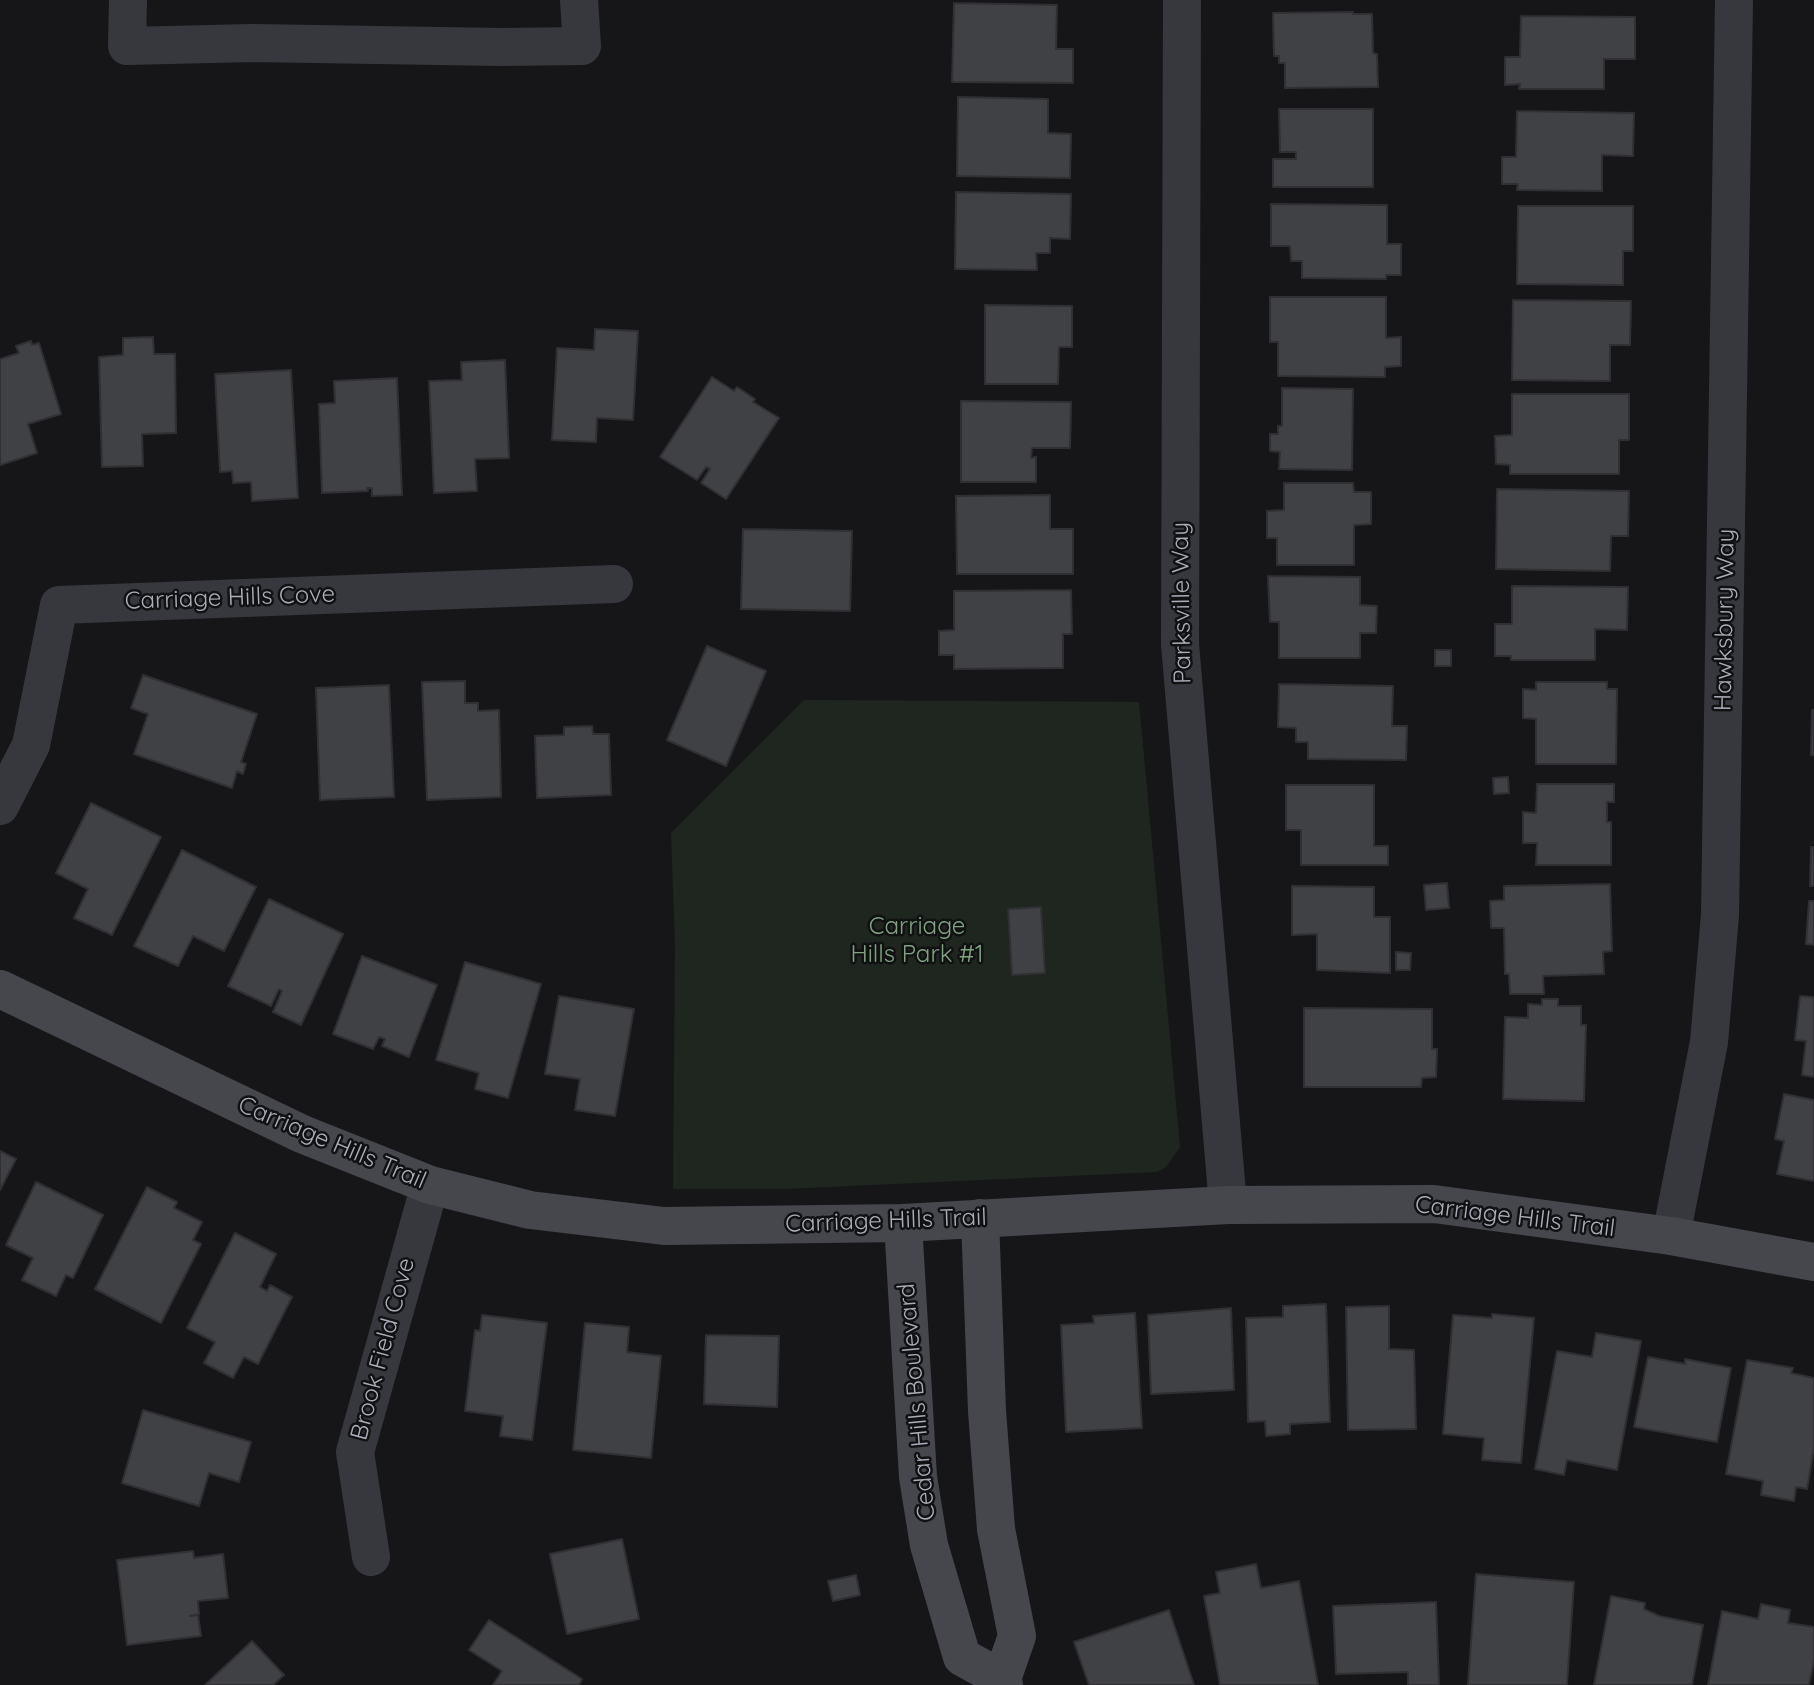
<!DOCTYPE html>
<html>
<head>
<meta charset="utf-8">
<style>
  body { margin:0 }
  canvas { display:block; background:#161618 }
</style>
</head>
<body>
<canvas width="1814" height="1685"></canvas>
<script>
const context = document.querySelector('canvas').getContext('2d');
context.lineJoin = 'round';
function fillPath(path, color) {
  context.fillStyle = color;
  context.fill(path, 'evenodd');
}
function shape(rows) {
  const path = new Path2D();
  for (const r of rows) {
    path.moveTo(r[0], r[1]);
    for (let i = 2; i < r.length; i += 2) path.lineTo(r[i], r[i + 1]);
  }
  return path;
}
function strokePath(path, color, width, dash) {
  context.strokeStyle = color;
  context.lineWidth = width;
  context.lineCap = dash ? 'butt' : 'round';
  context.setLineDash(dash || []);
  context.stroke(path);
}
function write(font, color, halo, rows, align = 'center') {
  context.font = font + ' Quicksand,sans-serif';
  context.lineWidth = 5;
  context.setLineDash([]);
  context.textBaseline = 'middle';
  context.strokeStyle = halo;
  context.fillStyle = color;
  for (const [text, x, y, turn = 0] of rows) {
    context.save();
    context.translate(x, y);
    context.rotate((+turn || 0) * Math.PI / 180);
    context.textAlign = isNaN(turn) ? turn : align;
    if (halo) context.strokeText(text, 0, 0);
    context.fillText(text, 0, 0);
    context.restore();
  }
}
fillPath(shape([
  [804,700,1139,702,1180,1147,1166,1167,1157,1172,784,1189,673,1189,675,945,671,833]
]), '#1e261f');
const building = shape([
  [954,3,1057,5,1056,49,1073,49,1073,83,952,82,954,3],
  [1353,12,1353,14,1372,14,1373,53,1377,54,1378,87,1285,88,1285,63,1279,63,1279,56,1274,56,1273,13,1353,12],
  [1521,16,1635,17,1635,59,1604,59,1604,89,1519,89,1520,84,1505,85,1505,57,1520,57,1521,16],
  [958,97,1048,99,1048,133,1071,134,1070,178,957,176,958,97],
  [1279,109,1373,109,1373,187,1273,187,1273,159,1296,159,1296,152,1280,152,1279,109],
  [1517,111,1634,113,1633,156,1602,155,1602,191,1517,190,1518,184,1502,184,1502,157,1516,157,1517,111],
  [956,192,1071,194,1070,239,1050,238,1050,253,1036,253,1037,270,955,269,956,192],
  [1271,204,1387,205,1387,244,1401,244,1401,275,1386,275,1386,279,1302,278,1302,261,1291,261,1290,246,1271,246,1271,204],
  [1518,206,1633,206,1633,251,1623,251,1623,285,1517,284,1518,206],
  [1270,297,1386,297,1386,338,1401,337,1401,366,1385,367,1385,377,1278,376,1278,342,1270,342,1270,297],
  [1513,300,1631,301,1630,345,1610,345,1610,381,1512,380,1513,300],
  [985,305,1072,306,1072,347,1059,347,1058,384,985,384,985,305],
  [595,329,638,331,633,420,597,418,596,442,552,440,557,348,594,350,595,329],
  [153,337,154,354,175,354,176,433,142,434,143,466,102,467,99,357,123,355,123,338,153,337],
  [31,341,32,345,39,343,61,414,28,424,37,453,0,465,0,359,19,353,16,346,31,341],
  [505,360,509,458,475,459,477,491,434,493,429,381,462,380,461,362,505,360],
  [291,370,298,498,252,501,251,482,233,483,232,471,220,472,215,374,291,370],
  [712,377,734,391,737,387,755,399,753,402,779,418,726,499,701,483,710,469,706,467,697,480,660,457,712,377],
  [397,378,402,495,372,496,372,488,367,488,368,491,322,493,319,404,335,403,334,381,397,378],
  [1282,388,1353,389,1352,470,1279,469,1280,452,1270,451,1270,434,1278,434,1278,426,1282,426,1282,388],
  [1512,394,1629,394,1629,440,1619,440,1619,474,1510,474,1510,465,1496,464,1495,436,1512,435,1512,394],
  [961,401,1071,402,1070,448,1032,448,1031,458,1036,457,1036,482,961,482,961,401],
  [1284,483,1353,483,1354,492,1371,492,1371,524,1354,525,1354,565,1277,565,1277,538,1267,538,1267,511,1284,510,1284,483],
  [1497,489,1629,491,1628,536,1611,536,1610,571,1496,569,1497,489],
  [1050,495,1050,529,1073,529,1073,574,957,574,956,496,1050,495],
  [743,529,852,531,850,611,741,609,743,529],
  [1268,576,1360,577,1360,605,1377,606,1376,633,1360,633,1360,658,1279,658,1279,622,1270,622,1268,576],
  [1512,586,1628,587,1627,630,1595,629,1595,660,1511,660,1511,656,1495,656,1495,624,1512,624,1512,586],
  [1071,590,1072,634,1063,634,1063,668,954,669,954,655,939,655,939,631,954,630,954,591,1071,590],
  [707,646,766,671,726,766,667,740,707,646],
  [1435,650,1451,650,1451,666,1435,666,1435,650],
  [143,675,257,714,241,762,246,764,243,774,237,771,232,788,134,754,148,714,131,708,143,675],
  [465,681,465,703,478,703,478,711,499,710,501,797,427,800,422,682,465,681],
  [1536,682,1607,682,1607,689,1617,689,1616,764,1536,764,1536,719,1523,718,1523,689,1536,690,1536,682],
  [1279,684,1393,686,1392,726,1407,726,1406,760,1308,759,1308,742,1296,742,1296,728,1278,727,1279,684],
  [389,685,394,797,320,800,316,688,389,685],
  [1812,710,1814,710,1814,755,1811,755,1812,710],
  [592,726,593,734,609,734,611,795,537,798,535,736,564,735,564,727,592,726],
  [1508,777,1509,793,1494,794,1493,778,1508,777],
  [1537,784,1614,784,1614,802,1607,802,1607,822,1611,822,1611,865,1536,865,1537,843,1523,843,1523,812,1536,813,1537,784],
  [1286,785,1374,785,1374,846,1388,846,1388,865,1301,865,1301,830,1286,830,1286,785],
  [91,803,161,837,112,935,74,918,88,889,56,873,91,803],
  [1811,847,1814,847,1814,886,1810,886,1811,847],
  [182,850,256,887,224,951,193,936,178,966,134,946,182,850],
  [1447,883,1449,908,1426,910,1424,885,1447,883],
  [1610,884,1612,951,1603,952,1604,974,1543,976,1544,994,1510,994,1509,974,1505,974,1504,928,1491,928,1490,901,1504,900,1504,886,1610,884],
  [1292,886,1374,887,1374,917,1390,917,1390,973,1317,970,1317,934,1292,935,1292,886],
  [269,899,343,934,301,1025,273,1012,282,991,279,989,271,1006,228,986,269,899],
  [1809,901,1814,901,1814,945,1806,944,1809,901],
  [1041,907,1045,973,1012,975,1008,909,1041,907],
  [1396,952,1411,953,1410,970,1396,970,1396,952],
  [362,956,437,985,409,1057,382,1046,385,1039,379,1037,373,1049,333,1034,362,956],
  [465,962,541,984,508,1098,475,1089,479,1073,436,1060,465,962],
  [559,996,634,1009,615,1116,575,1110,580,1079,545,1074,559,996],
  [1800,996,1814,997,1814,1077,1802,1075,1806,1041,1795,1040,1800,996],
  [1542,999,1558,999,1558,1006,1581,1006,1581,1025,1586,1025,1584,1101,1503,1099,1505,1017,1528,1018,1528,1004,1542,1005,1542,999],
  [1304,1008,1432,1009,1432,1049,1437,1049,1436,1077,1422,1078,1421,1087,1304,1087,1304,1008],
  [1784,1094,1814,1100,1814,1181,1777,1174,1784,1141,1775,1139,1784,1094],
  [0,1151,16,1159,0,1190,0,1151],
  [36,1182,103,1215,73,1278,66,1275,56,1296,22,1280,33,1258,6,1245,36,1182],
  [147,1187,177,1202,174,1208,202,1222,193,1240,201,1244,161,1323,95,1289,147,1187],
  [235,1233,276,1254,260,1287,267,1291,270,1285,292,1297,258,1364,244,1357,233,1378,204,1363,215,1342,187,1328,235,1233],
  [1326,1304,1330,1422,1290,1424,1290,1434,1266,1436,1265,1421,1248,1422,1246,1318,1283,1317,1283,1306,1326,1304],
  [1389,1306,1389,1349,1414,1350,1416,1429,1348,1430,1346,1307,1389,1306],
  [1231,1308,1234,1390,1151,1394,1148,1315,1231,1308],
  [1135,1313,1142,1428,1066,1432,1061,1325,1094,1323,1093,1316,1135,1313],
  [1492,1314,1534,1318,1521,1463,1482,1460,1484,1438,1443,1434,1453,1315,1492,1318,1492,1314],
  [482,1315,547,1323,532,1440,500,1436,503,1416,465,1411,475,1330,480,1331,482,1315],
  [585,1323,629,1327,627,1352,661,1356,651,1458,573,1450,585,1323],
  [1596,1333,1641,1341,1617,1470,1567,1460,1564,1475,1535,1469,1557,1351,1592,1357,1596,1333],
  [706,1335,779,1336,777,1407,704,1404,706,1335],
  [1648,1357,1685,1364,1685,1359,1731,1368,1717,1442,1634,1427,1648,1357],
  [1747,1360,1793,1368,1791,1373,1814,1378,1814,1448,1807,1489,1796,1487,1794,1501,1761,1495,1763,1481,1726,1474,1747,1360],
  [143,1410,251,1442,239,1482,209,1473,199,1506,122,1483,143,1410],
  [622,1539,639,1619,567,1634,550,1554,622,1539],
  [193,1551,194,1558,223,1554,228,1598,198,1601,199,1614,190,1616,198,1615,201,1636,127,1645,117,1560,193,1551],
  [1256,1564,1261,1588,1299,1581,1318,1685,1220,1685,1204,1596,1220,1593,1216,1572,1256,1564],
  [1476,1574,1574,1582,1567,1685,1468,1685,1476,1574],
  [856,1575,860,1595,833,1601,828,1581,856,1575],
  [1611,1596,1645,1603,1644,1609,1659,1616,1703,1625,1692,1685,1594,1685,1611,1596],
  [1436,1602,1439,1685,1408,1685,1408,1672,1336,1674,1333,1606,1436,1602],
  [1761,1604,1790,1610,1788,1623,1814,1627,1814,1661,1809,1685,1708,1685,1722,1611,1758,1619,1761,1604],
  [1169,1610,1194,1685,1089,1685,1074,1642,1169,1610],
  [489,1620,582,1679,579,1685,493,1685,502,1671,469,1650,489,1620],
  [252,1641,284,1675,273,1685,205,1685,252,1641]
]);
fillPath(building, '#404145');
strokePath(building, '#303034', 2);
strokePath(shape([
  [128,0,127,46,252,43,501,47,582,46,579,0],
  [1182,0,1180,644,1228,1205],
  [0,806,31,745,59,605,614,584],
  [1671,1236,1709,1042,1720,915,1734,0],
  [371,1557,355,1452,430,1185]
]), '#37383d', 38);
strokePath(shape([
  [0,989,302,1134,430,1185,530,1210,664,1226,903,1223,1228,1205,1434,1204,1671,1236,1814,1262],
  [980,1218,987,1411,996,1529,1017,1636,1002,1679,1004,1685],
  [903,1223,918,1477,929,1545,962,1657,1002,1679]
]), '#45474d', 38);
write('24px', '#a8adb8', '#111113', [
  ["Carriage Hills Cove",230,598,-2],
  ["Parksville Way",1182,603,-91],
  ["Hawksbury Way",1725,620,-89],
  ["Carriage Hills Trail",332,1143,23],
  ["Carriage Hills Trail",1515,1217,7],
  ["Carriage Hills Trail",886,1221,-2],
  ["Brook Field Cove",383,1349,-75],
  ["Cedar Hills Boulevard",917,1402,-95]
]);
write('24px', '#7fa381', '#111113', [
  ["Carriage",917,927],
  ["Hills Park #1",917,955]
]);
</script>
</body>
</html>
